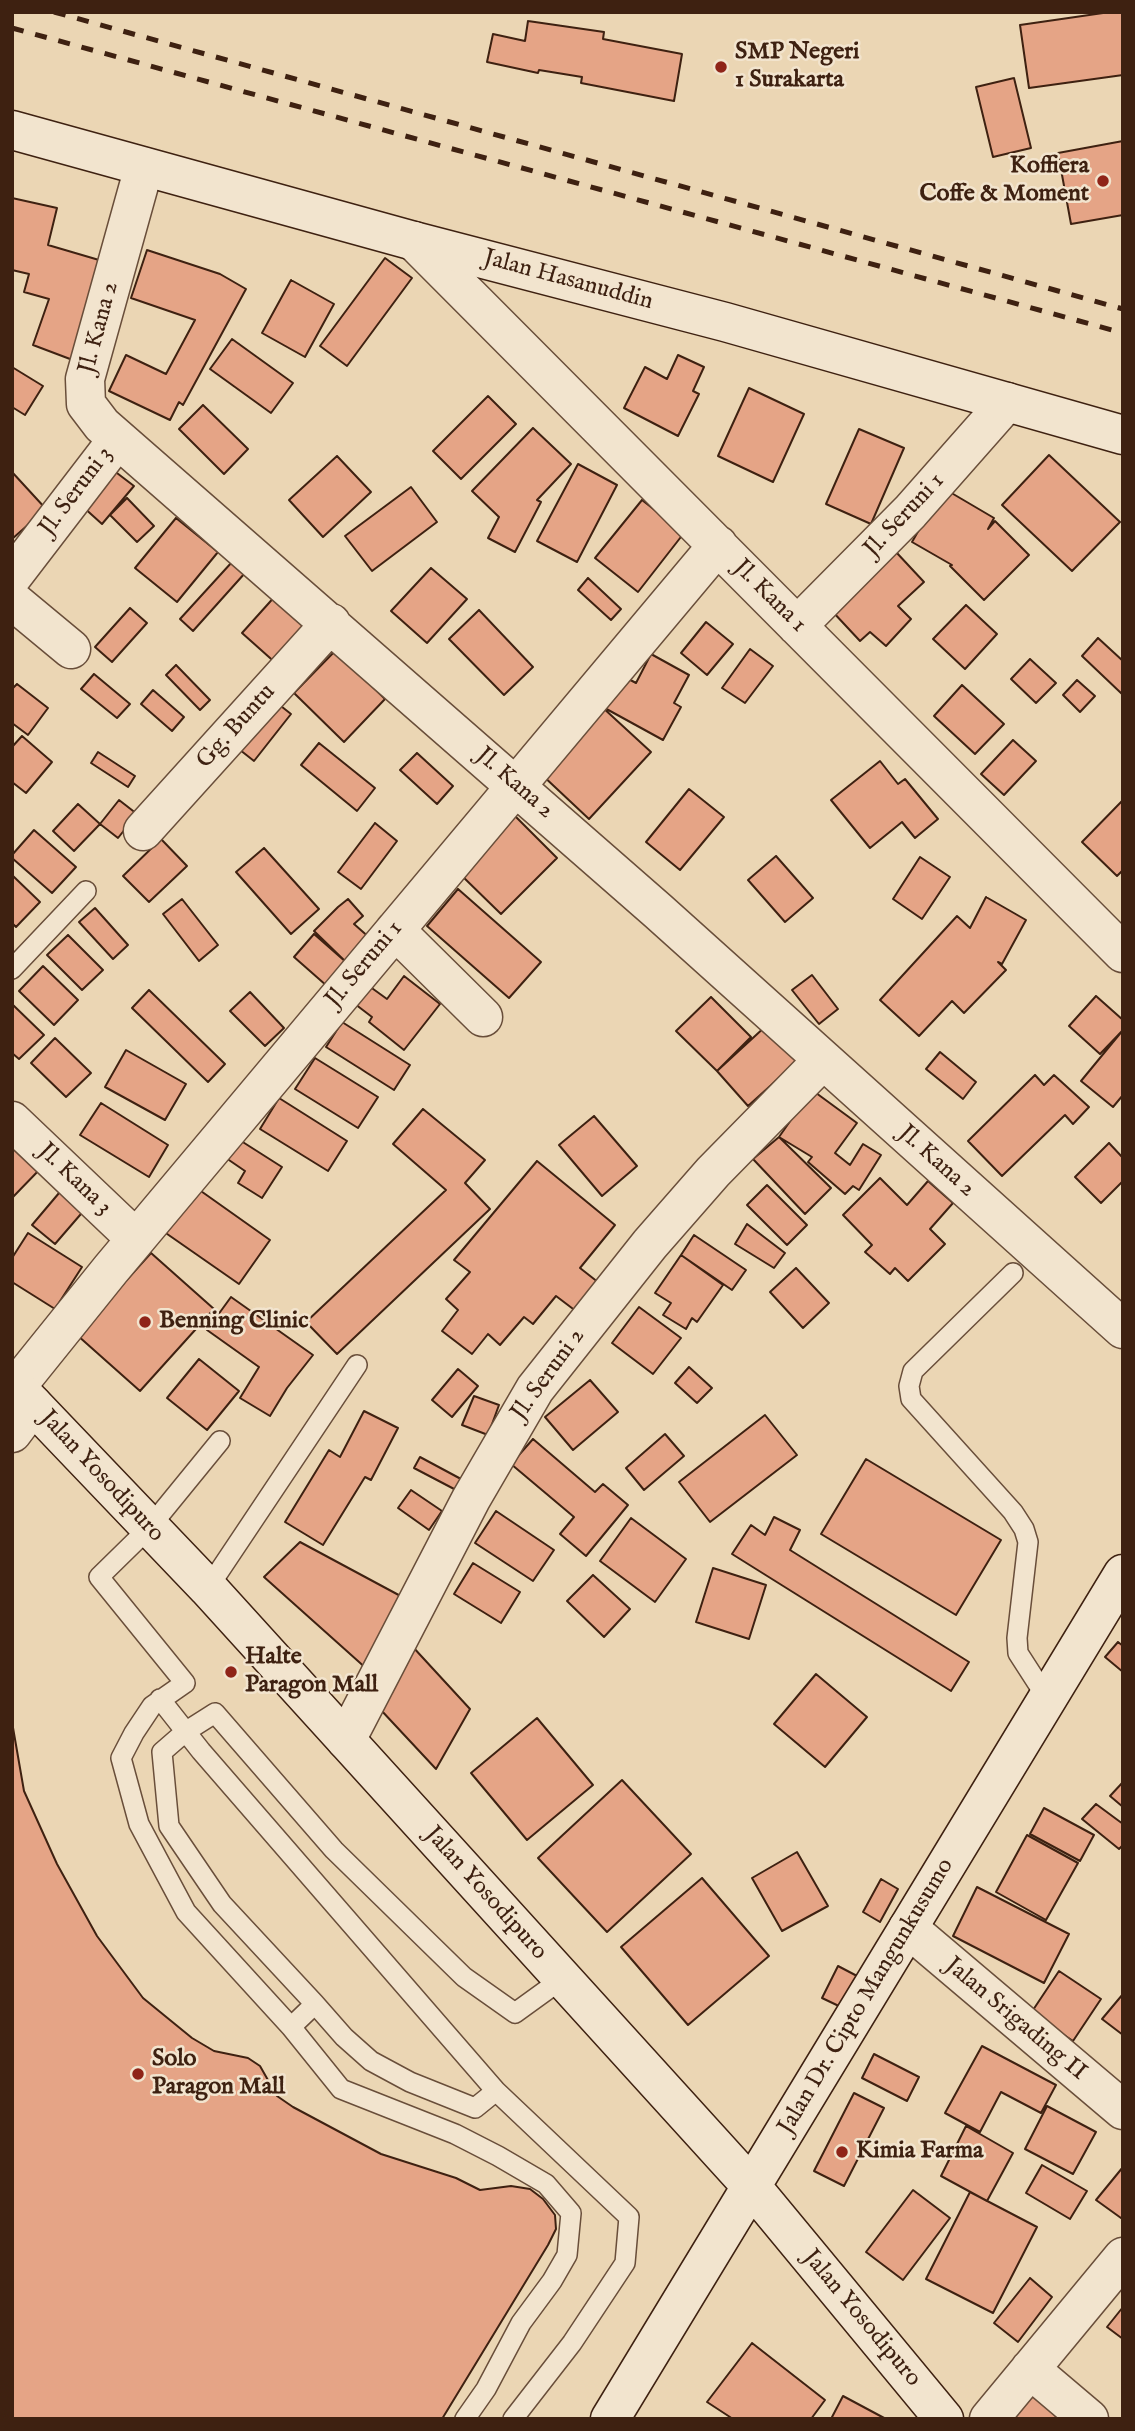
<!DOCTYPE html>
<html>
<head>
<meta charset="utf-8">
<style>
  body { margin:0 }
  #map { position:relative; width:1135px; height:2431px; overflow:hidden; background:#ebd6b4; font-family:"IM FELL English",serif }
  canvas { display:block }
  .frame { position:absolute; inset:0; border:14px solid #3e2111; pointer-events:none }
</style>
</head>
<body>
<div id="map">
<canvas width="1135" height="2431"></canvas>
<div class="frame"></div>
</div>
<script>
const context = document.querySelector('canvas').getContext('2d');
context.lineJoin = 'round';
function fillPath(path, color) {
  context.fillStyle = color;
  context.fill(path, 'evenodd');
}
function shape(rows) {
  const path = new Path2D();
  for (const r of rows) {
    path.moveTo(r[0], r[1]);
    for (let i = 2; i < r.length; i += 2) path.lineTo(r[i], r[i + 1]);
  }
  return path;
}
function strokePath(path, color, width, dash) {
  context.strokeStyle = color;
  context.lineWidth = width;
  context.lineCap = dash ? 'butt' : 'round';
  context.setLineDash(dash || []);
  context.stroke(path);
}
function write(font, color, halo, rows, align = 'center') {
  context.font = font + ' "IM FELL English",serif';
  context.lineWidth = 5;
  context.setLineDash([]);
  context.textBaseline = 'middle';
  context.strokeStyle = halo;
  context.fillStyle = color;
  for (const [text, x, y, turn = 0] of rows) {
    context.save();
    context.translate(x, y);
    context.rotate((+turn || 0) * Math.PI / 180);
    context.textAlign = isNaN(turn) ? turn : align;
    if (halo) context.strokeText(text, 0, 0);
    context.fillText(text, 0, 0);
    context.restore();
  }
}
const building = shape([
  [1110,12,1123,12,1123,75,1029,88,1020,25,1110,12],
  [528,21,604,32,603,39,682,54,674,101,581,83,582,77,539,70,538,73,487,62,493,34,525,41,528,21],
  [1014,78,1031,148,993,157,976,87,1014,78],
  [1123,141,1123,215,1071,224,1058,153,1123,141],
  [12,198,57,208,48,245,99,260,78,362,33,345,49,299,24,292,29,274,12,270,12,198],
  [147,250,220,274,246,289,183,405,179,402,170,420,109,391,126,355,166,374,195,320,131,298,147,250],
  [385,258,412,278,347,366,320,346,385,258],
  [291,280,334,304,305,357,262,333,291,280],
  [232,339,293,383,271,413,210,369,232,339],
  [678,355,704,367,693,391,699,394,678,436,624,408,645,367,667,379,678,355],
  [12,367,43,386,25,415,12,407,12,367],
  [749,388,804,414,773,482,718,456,749,388],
  [488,396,516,424,461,479,433,451,488,396],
  [203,405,248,449,224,474,179,429,203,405],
  [533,428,571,464,537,500,541,502,515,552,488,538,499,517,472,491,533,428],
  [859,429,904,448,871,524,826,504,859,429],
  [1049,455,1120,522,1072,571,1002,505,1049,455],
  [337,456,371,492,323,537,289,500,337,456],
  [578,464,617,485,577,562,537,541,578,464],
  [113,470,134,486,102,524,82,506,113,470],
  [12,472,46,509,12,539,12,472],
  [411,487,437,522,372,571,345,536,411,487],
  [943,488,994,518,988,529,995,521,1029,555,984,600,950,566,952,565,912,542,943,488],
  [127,498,154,526,137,542,110,515,127,498],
  [642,500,684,533,638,592,595,558,642,500],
  [176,518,218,552,177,602,135,568,176,518],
  [896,552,924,582,898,606,911,619,886,646,870,632,860,641,832,611,896,552],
  [232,562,245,573,193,631,180,619,232,562],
  [431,568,467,599,427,643,391,611,431,568],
  [588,578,621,609,611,620,578,590,588,578],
  [277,594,315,627,279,666,242,633,277,594],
  [966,605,997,634,965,669,933,639,966,605],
  [130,608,147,623,112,662,95,647,130,608],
  [479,610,533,667,504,695,449,639,479,610],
  [706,622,733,644,707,675,681,653,706,622],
  [1098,638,1123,661,1122,694,1082,656,1098,638],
  [750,649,773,666,745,703,722,688,750,649],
  [336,650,385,699,344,742,294,693,336,650],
  [651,654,689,675,674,703,681,707,663,740,601,706,619,674,636,683,651,654],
  [1030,659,1056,683,1036,703,1011,679,1030,659],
  [176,665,210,700,200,710,166,675,176,665],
  [94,674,130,704,117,718,81,689,94,674],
  [1077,680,1095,696,1080,712,1063,695,1077,680],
  [17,684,48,708,28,735,12,723,12,689,17,684],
  [962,685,1004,724,975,754,934,716,962,685],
  [153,690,184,717,172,731,141,704,153,690],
  [272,699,291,714,254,761,235,746,272,699],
  [601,706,651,752,589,819,540,773,601,706],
  [22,736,52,762,26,793,12,782,12,747,22,736],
  [1013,740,1036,761,1004,795,981,774,1013,740],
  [319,743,375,788,357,811,301,765,319,743],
  [98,752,135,776,128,787,91,763,98,752],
  [417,753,453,786,437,804,400,770,417,753],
  [880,761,898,784,905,779,938,819,915,838,902,822,870,848,831,800,880,761],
  [689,789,724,817,680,870,646,842,689,789],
  [119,800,137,814,118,838,100,824,119,800],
  [1123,800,1123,870,1117,876,1082,842,1123,800],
  [78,804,100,824,74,851,53,831,78,804],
  [515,816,557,858,501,914,459,873,515,816],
  [375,823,397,841,361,889,338,872,375,823],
  [34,830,76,867,52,893,12,858,12,855,34,830],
  [161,839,187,866,149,902,123,876,161,839],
  [264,848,319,909,291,934,236,872,264,848],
  [776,856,813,898,785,922,748,880,776,856],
  [920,857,950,877,922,919,893,899,920,857],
  [12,875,40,902,16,927,12,923,12,875],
  [458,889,541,962,509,998,427,926,458,889],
  [986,897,1026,920,1002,964,998,962,1006,970,964,1013,952,1001,919,1036,880,1000,957,916,970,928,986,897],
  [182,899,218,945,199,961,163,914,182,899],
  [348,899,363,916,354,924,371,939,347,963,314,931,338,907,348,899],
  [95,908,128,945,113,959,79,922,95,908],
  [314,934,347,963,327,986,294,957,314,934],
  [68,935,103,970,82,990,47,955,68,935],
  [43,966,78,1000,54,1025,19,991,43,966],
  [812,975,838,1009,819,1024,792,990,812,975],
  [404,976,440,1004,404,1050,369,1022,372,1017,355,1004,369,986,387,999,404,976],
  [149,990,225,1064,208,1082,132,1008,149,990],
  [250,992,284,1028,265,1046,230,1011,250,992],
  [1096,996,1123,1020,1123,1030,1100,1054,1069,1026,1096,996],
  [711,997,751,1037,717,1071,676,1031,711,997],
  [12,1004,44,1035,19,1059,12,1053,12,1004],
  [342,1022,410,1065,394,1090,326,1047,342,1022],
  [767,1025,799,1060,748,1106,717,1071,767,1025],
  [1123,1030,1123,1095,1113,1107,1081,1081,1123,1030],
  [55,1038,91,1073,66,1097,31,1063,55,1038],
  [126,1050,186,1084,165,1120,105,1087,126,1050],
  [940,1052,976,1082,963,1099,926,1069,940,1052],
  [315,1058,378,1097,358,1128,295,1089,315,1058],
  [1035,1075,1044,1085,1054,1075,1089,1107,1073,1124,1065,1115,1002,1176,968,1141,1035,1075],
  [812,1090,857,1123,835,1153,850,1165,863,1144,881,1155,859,1190,853,1186,845,1194,808,1162,812,1157,779,1137,812,1090],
  [279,1098,347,1141,328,1171,260,1129,279,1098],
  [101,1103,168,1145,149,1177,80,1135,101,1103],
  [423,1109,485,1160,465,1183,490,1209,337,1354,306,1322,446,1190,393,1144,423,1109],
  [594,1116,637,1166,602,1196,559,1145,594,1116],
  [12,1135,43,1166,12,1198,12,1135],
  [779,1137,831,1188,805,1214,753,1159,779,1137],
  [238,1139,282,1167,262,1198,238,1183,245,1171,226,1158,238,1139],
  [1109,1143,1123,1158,1123,1181,1101,1203,1075,1177,1109,1143],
  [537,1161,615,1225,580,1268,608,1290,585,1318,556,1296,533,1324,524,1317,500,1345,488,1334,472,1354,442,1331,458,1310,446,1299,470,1272,454,1260,537,1161],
  [880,1178,907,1205,928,1181,953,1203,930,1229,945,1244,908,1281,895,1268,890,1274,865,1252,872,1245,843,1215,880,1178],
  [70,1180,93,1200,55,1244,32,1225,70,1180],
  [191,1184,270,1240,239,1284,160,1229,191,1184],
  [767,1185,807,1225,787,1245,747,1205,767,1185],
  [747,1224,785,1253,774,1268,735,1244,747,1224],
  [28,1233,82,1267,55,1309,12,1282,12,1258,28,1233],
  [694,1235,746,1270,732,1290,681,1255,694,1235],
  [151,1253,214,1309,140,1391,77,1335,151,1253],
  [681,1255,723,1285,697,1322,692,1318,686,1329,663,1315,671,1303,655,1293,681,1255],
  [796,1268,829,1303,803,1328,770,1292,796,1268],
  [231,1297,313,1355,287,1388,270,1416,240,1398,259,1367,207,1330,231,1297],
  [639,1307,681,1338,653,1374,612,1343,639,1307],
  [199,1359,239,1391,207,1430,167,1398,199,1359],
  [689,1367,712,1388,697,1403,675,1383,689,1367],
  [458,1369,478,1386,452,1417,432,1400,458,1369],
  [590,1380,618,1412,573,1450,545,1417,590,1380],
  [474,1396,499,1405,488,1435,462,1425,474,1396],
  [364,1411,398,1428,371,1480,365,1477,323,1545,285,1522,329,1450,340,1457,364,1411],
  [765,1415,797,1455,710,1522,679,1482,765,1415],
  [665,1434,684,1456,644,1490,626,1468,665,1434],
  [533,1439,595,1492,603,1484,628,1505,586,1556,560,1534,574,1517,511,1464,533,1439],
  [420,1457,461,1479,456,1490,414,1468,420,1457],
  [866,1459,1001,1540,956,1615,821,1534,866,1459],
  [411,1490,442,1511,429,1530,398,1508,411,1490],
  [496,1511,554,1550,533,1581,475,1543,496,1511],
  [774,1517,800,1530,790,1550,969,1662,951,1691,732,1554,751,1525,765,1535,774,1517],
  [631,1518,686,1559,655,1602,600,1561,631,1518],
  [300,1542,408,1600,368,1670,264,1577,300,1542],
  [473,1563,520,1592,501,1623,454,1594,473,1563],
  [713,1568,766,1585,749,1639,696,1622,713,1568],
  [593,1575,630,1609,604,1637,567,1601,593,1575],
  [1118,1642,1123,1646,1123,1672,1105,1657,1118,1642],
  [412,1646,470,1709,436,1769,380,1709,412,1646],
  [816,1674,867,1717,825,1767,774,1724,816,1674],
  [537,1718,593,1785,527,1840,471,1773,537,1718],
  [12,1722,24,1791,57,1864,97,1936,143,1998,192,2038,214,2051,248,2058,260,2066,277,2096,293,2107,381,2154,456,2178,480,2190,511,2186,530,2189,543,2199,555,2215,556,2229,548,2245,442,2419,12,2419,12,1722],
  [622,1780,691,1854,607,1932,538,1858,622,1780],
  [1123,1782,1123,1807,1110,1796,1123,1782],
  [1096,1804,1123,1824,1123,1845,1119,1849,1082,1819,1096,1804],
  [1044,1808,1094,1835,1080,1861,1030,1834,1044,1808],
  [1027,1835,1078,1863,1046,1920,996,1892,1027,1835],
  [797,1852,828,1906,782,1931,752,1878,797,1852],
  [702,1878,769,1956,688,2025,621,1947,702,1878],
  [881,1879,898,1889,880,1922,863,1912,881,1879],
  [977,1887,1069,1934,1044,1983,953,1936,977,1887],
  [838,1966,859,1977,843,2008,822,1998,838,1966],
  [1059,1971,1101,1999,1073,2041,1031,2013,1059,1971],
  [1123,1994,1123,2035,1102,2019,1123,1994],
  [982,2046,1056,2085,1041,2113,1001,2092,980,2132,945,2113,982,2046],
  [874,2054,919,2077,907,2101,862,2078,874,2054],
  [854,2093,884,2108,844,2186,814,2171,854,2093],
  [1047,2106,1096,2132,1073,2174,1025,2149,1047,2106],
  [966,2126,1013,2153,987,2201,941,2176,966,2126],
  [1042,2165,1087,2191,1070,2219,1026,2193,1042,2165],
  [1123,2167,1123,2216,1121,2218,1096,2200,1123,2167],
  [913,2190,950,2218,903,2280,866,2252,913,2190],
  [970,2192,1037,2227,993,2313,926,2279,970,2192],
  [1030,2278,1052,2297,1018,2342,994,2323,1030,2278],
  [1123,2307,1123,2339,1107,2327,1123,2307],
  [752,2343,825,2400,811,2419,733,2419,707,2402,752,2343],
  [1035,2390,1058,2419,998,2419,1035,2390],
  [843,2396,886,2419,831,2419,843,2396]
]);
fillPath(building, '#e5a486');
strokePath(building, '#3e2111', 2);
const lane = shape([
  [12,969,86,891],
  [1013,1273,913,1371,909,1386,911,1399,1013,1512,1024,1529,1028,1542,1017,1638,1018,1653,1047,1698],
  [220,1441,149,1528,99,1577,185,1683,152,1706,134,1733,121,1758,139,1824,186,1912,291,2027,341,2089,455,2134,498,2156,546,2184,571,2213,567,2255,552,2281,521,2323,486,2389,465,2419],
  [208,1588,357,1365],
  [160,1699,201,1751,496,2091,475,2108,410,2082,371,2061,344,2037,315,2004],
  [291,2027,315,2004,222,1904,169,1826,162,1752,185,1732,215,1713,334,1850,464,1977,515,2013,562,1979],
  [496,2091,629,2217,625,2263,572,2343,513,2419]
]);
const street = shape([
  [144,167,85,379,86,404,102,425,658,911,1123,1329],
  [414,241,1123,953],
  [12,577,117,440],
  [12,600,71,649],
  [797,626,910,512,1007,402],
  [143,831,331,623],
  [395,930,483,1017],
  [12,1121,136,1239],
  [16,1387,111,1269,718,545],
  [12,1433,33,1405],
  [346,1740,471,1499,535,1389,650,1244,713,1172,823,1060],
  [908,1928,1123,2110],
  [1030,2369,1089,2419],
  [989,2419,1123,2257]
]);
const secondary = shape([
  [12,130,414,241,725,322,1123,435],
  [12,1383,208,1588,752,2187,944,2419],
  [610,2419,1123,1574]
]);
strokePath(lane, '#694e3a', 22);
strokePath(street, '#694e3a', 41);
strokePath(secondary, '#3e2111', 41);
strokePath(lane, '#f2e4ce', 19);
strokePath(street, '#f2e4ce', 38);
strokePath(secondary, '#f2e4ce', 38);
strokePath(shape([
  [54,12,1123,309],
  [12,28,1123,333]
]), '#3e2111', 5, [12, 12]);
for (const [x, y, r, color] of [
  [721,67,7,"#8f2418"],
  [1103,181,7,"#8f2418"],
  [145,1322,7,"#8f2418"],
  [231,1672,7,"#8f2418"],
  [138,2074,7,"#8f2418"],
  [842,2152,7,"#8f2418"]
]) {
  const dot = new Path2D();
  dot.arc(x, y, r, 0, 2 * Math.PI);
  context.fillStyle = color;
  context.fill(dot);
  strokePath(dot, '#f2e4ce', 2.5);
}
write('bold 24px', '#3e2111', '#f2e4ce', [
  ["SMP Negeri",735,53],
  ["1 Surakarta",735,81],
  ["Koffiera",1089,167,"right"],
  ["Coffe & Moment",1089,195,"right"],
  ["Benning Clinic",159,1322],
  ["Halte",245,1658],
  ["Paragon Mall",245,1686],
  ["Solo",152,2060],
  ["Paragon Mall",152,2088],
  ["Kimia Farma",856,2152]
], 'left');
write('24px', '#3e2111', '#f2e4ce', [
  ["Jalan Hasanuddin",568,281,15],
  ["Jl. Kana 2",100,328,-75],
  ["Jl. Seruni 3",77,492,-53],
  ["Jl. Seruni 1",905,516,-47],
  ["Jl. Kana 1",769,597,45],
  ["Gg. Buntu",237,727,-48],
  ["Jl. Kana 2",514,784,41],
  ["Jl. Seruni 1",365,965,-50],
  ["Jl. Kana 2",936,1162,42],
  ["Jl. Kana 3",74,1180,44],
  ["Jl. Seruni 2",549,1375,-54],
  ["Jalan Yosodipuro",101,1477,47],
  ["Jalan Yosodipuro",485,1894,48],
  ["Jalan Dr. Cipto Mangunkusumo",867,1997,-59],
  ["Jalan Srigading II",1015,2020,40],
  ["Jalan Yosodipuro",861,2319,50]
]);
</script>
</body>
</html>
